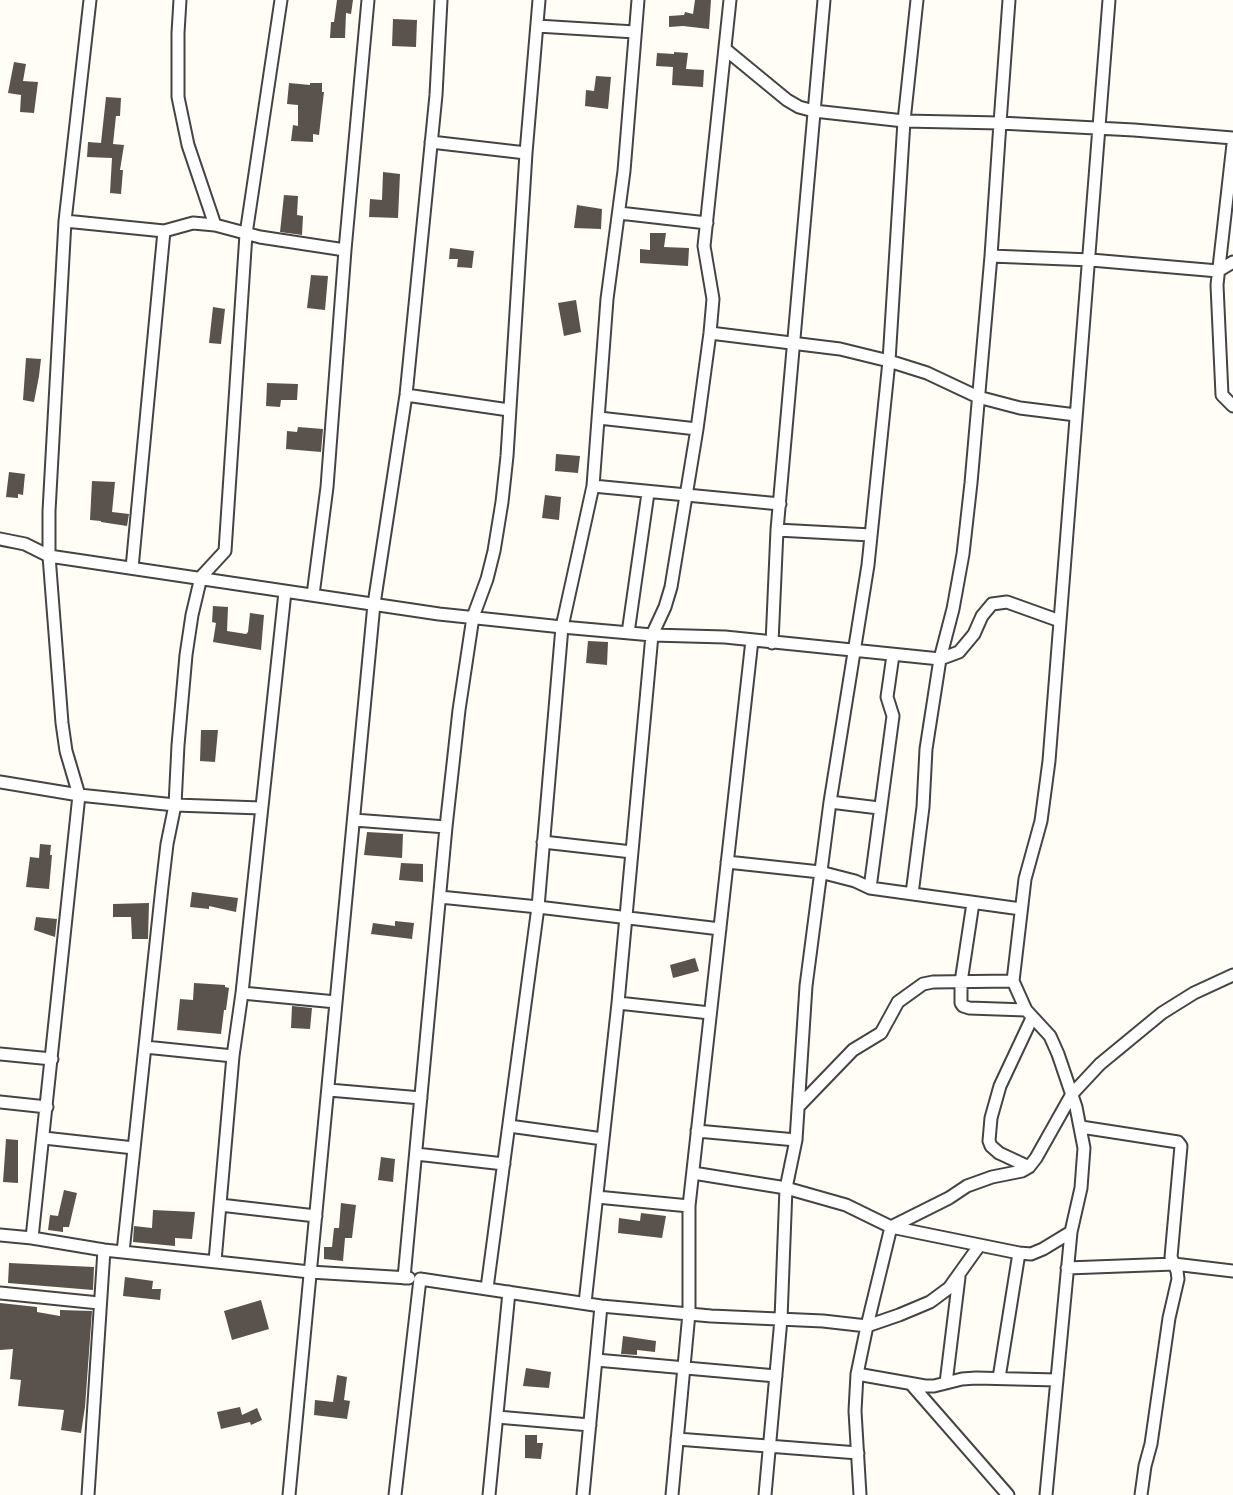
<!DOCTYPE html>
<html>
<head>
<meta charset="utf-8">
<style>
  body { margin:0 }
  canvas { display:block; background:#fffdf5 }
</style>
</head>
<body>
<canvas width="1233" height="1495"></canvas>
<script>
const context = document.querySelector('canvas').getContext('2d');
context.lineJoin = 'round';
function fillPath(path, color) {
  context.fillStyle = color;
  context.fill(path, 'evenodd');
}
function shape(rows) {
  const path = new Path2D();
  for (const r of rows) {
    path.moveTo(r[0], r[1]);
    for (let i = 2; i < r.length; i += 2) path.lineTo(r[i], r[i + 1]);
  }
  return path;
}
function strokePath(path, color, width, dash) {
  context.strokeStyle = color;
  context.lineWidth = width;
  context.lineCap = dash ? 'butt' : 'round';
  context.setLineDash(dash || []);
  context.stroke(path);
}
fillPath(shape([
  [337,0,353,0,351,14,346,13,345,38,330,38,331,22,334,22],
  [695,0,711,0,709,29,683,26,669,27,669,16,684,15,685,12,693,14],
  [393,19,417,20,416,47,392,46],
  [674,52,688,53,686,69,704,70,703,87,672,85,673,67,656,66,657,53,674,54],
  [14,62,26,64,23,81,38,82,34,113,20,112,21,95,8,93],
  [596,76,611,77,608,109,585,106,586,90,594,91],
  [289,83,310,85,310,83,322,83,322,92,324,92,319,135,313,134,313,142,291,141,293,125,298,126,298,105,287,104],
  [106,97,121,98,120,116,116,116,113,144,124,145,120,170,123,170,121,194,110,193,112,158,87,157,88,142,101,143],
  [383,172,400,174,398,218,369,217,370,199,382,200],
  [284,195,298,196,297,215,303,216,302,235,280,232],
  [577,205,602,209,601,229,574,228],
  [650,233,666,233,664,247,689,248,688,266,640,263,640,249,650,250],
  [450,248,474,251,472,268,457,267,458,259,449,259],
  [311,275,328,276,325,310,307,308],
  [576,300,581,332,564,336,558,303],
  [213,307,225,309,221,344,209,343],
  [26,358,41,359,39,376,34,402,23,400],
  [267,383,298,384,297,400,281,400,280,407,266,406],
  [298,427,323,429,321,452,286,449,287,431,297,432],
  [556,454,580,456,578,473,555,471],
  [9,472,25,474,23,495,18,494,18,498,6,497],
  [92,481,115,482,112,512,129,514,127,526,101,522,101,521,90,520],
  [545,495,561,497,559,520,542,518],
  [213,606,228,607,227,631,246,634,248,632,250,613,264,615,261,650,213,642,216,623,212,622],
  [588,641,608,642,607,665,586,663],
  [201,730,218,730,215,762,200,761],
  [367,832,403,834,402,858,364,855],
  [40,844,51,845,50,855,52,855,49,889,26,887,30,857,39,858],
  [401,863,423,864,423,882,399,880],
  [192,892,238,898,236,912,209,906,209,909,190,907],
  [149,903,148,939,132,939,131,917,113,917,113,904],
  [36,917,57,919,55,937,34,930],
  [395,921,414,923,412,939,371,934,373,923,395,926],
  [695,958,699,971,673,978,670,965],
  [194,983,225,985,225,987,229,988,226,1010,224,1010,221,1034,177,1030,180,999,193,1000],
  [292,1006,312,1008,310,1029,291,1028],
  [6,1139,18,1140,18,1183,3,1182],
  [381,1157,395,1159,393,1182,378,1180],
  [64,1190,77,1193,69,1227,63,1227,63,1232,48,1230,50,1215,58,1216],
  [341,1203,356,1205,352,1238,345,1238,343,1261,324,1259,324,1247,332,1247,334,1228,339,1228],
  [153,1210,195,1212,192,1239,175,1238,175,1246,133,1242,134,1226,152,1228],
  [641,1213,666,1216,662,1238,618,1233,619,1218,640,1221],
  [9,1263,94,1267,93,1290,8,1283],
  [125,1277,153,1281,152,1289,161,1289,160,1300,123,1296],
  [261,1300,269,1329,232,1340,224,1311],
  [0,1303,37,1307,37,1312,60,1316,60,1310,92,1311,85,1407,81,1433,61,1430,64,1410,18,1406,21,1380,10,1379,13,1349,0,1350],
  [623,1336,656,1341,655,1352,637,1350,637,1355,621,1354],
  [526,1368,551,1372,549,1388,523,1386],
  [337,1375,347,1377,344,1400,350,1401,347,1419,314,1415,315,1400,333,1402],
  [240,1407,242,1415,257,1408,262,1420,251,1425,250,1422,221,1429,217,1412],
  [525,1435,537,1435,537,1443,543,1443,541,1459,525,1458]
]), '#5a524d');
const street = shape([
  [180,0,178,33,178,97,188,145,215,225],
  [1009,0,1000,123,1134,130,1233,138],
  [537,26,635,32],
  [725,49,787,100,799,107,814,111,904,121,1000,123,991,256,971,483,963,554,953,609,940,659,926,749,923,807,912,894],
  [431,142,526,153],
  [1233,144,1217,285,1222,395,1233,406],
  [619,213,707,223],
  [65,221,164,231,193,223,215,225,260,237,345,250],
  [991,256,1091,260,1218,271,1233,262],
  [710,333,840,349,889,361,927,373,978,397,1020,408,1076,415],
  [406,395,509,410],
  [599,418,697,429],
  [593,486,780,504],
  [777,530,871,535],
  [0,539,25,544,49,556,439,614,562,627,652,635,725,637,940,659,959,652,974,634,982,616,992,604,1007,602,1060,621],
  [132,568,164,231],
  [313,595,327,487,345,250,368,0],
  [628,633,648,493],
  [772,643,777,530,824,0],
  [0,782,79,795,175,805,261,808],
  [830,802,879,808],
  [354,820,446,827],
  [543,842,632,852],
  [727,862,820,872,855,881,870,888,1021,909],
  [870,888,893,716,887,697,893,655],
  [440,897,538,907,720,929],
  [973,903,961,982,961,1003,963,1006,969,1008,1026,1010],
  [242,993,336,1002],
  [618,1003,710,1013],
  [145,1047,233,1056],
  [0,1054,52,1059],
  [329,1090,421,1098],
  [0,1102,47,1107],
  [798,1107,853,1050,881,1033,898,1002,923,984,933,982,1013,981],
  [509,1126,603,1139],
  [1081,1127,1178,1142,1181,1146,1171,1257,1177,1271,1178,1279,1169,1318,1151,1444,1145,1466,1141,1495],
  [697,1131,796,1140],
  [44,1138,134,1148],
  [416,1154,504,1164],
  [1029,1167,999,1153,991,1146,989,1141,991,1118,1000,1086,1032,1018],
  [693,1173,786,1188,846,1205,891,1227,1019,1253,1031,1254,1043,1249,1071,1232],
  [597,1197,689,1206],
  [220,1205,316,1216],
  [0,1235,32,1238,104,1250,310,1272,409,1278],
  [32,1238,79,795,66,751,62,723,49,556,49,511,65,221,90,0],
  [123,1252,162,887,167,844,175,805,178,745,186,655,192,615,201,577,225,551,246,234,281,0],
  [215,1261,233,1056,242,993,285,592],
  [1067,1268,1174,1264,1233,1271],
  [404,1278,446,827,459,710,473,617,487,579,494,551,502,502,507,456,526,153,539,0],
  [487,1288,538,907,562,627,593,486,607,299,624,171,638,0],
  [0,1293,99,1303],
  [585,1303,618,1003,652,635,665,607,671,587,697,429,710,333,713,299,704,246,730,0],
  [596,1360,776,1376],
  [857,1374,925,1386,934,1386,962,1379,976,1378,1057,1380],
  [999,1378,1019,1253],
  [946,1383,959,1277],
  [911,1384,1008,1495],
  [497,1417,590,1425],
  [677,1439,858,1453],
  [88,1495,104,1250],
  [289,1495,374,604,406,395,436,95,441,0],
  [395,1495,420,1279,601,1306,711,1316,823,1321,867,1326,899,1315,930,1302,949,1288,979,1246],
  [489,1495,509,1292],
  [583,1495,601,1306],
  [672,1495,689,1313,689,1206,752,640],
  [765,1495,781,1319,786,1188,796,1140,806,986,830,802,868,565,889,361,904,121,917,0],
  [860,1495,855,1411,857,1374,867,1326,891,1227,949,1198,967,1186,992,1177,1022,1171,1029,1167,1036,1158,1072,1094,1100,1064,1162,1013,1194,993,1233,975],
  [1046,1495,1071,1232,1081,1188,1084,1148,1076,1107,1058,1054,1050,1036,1026,1010,1013,981,1025,879,1041,821,1049,761,1109,0]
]);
strokePath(street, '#444', 15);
strokePath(street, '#fff', 11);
</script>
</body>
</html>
